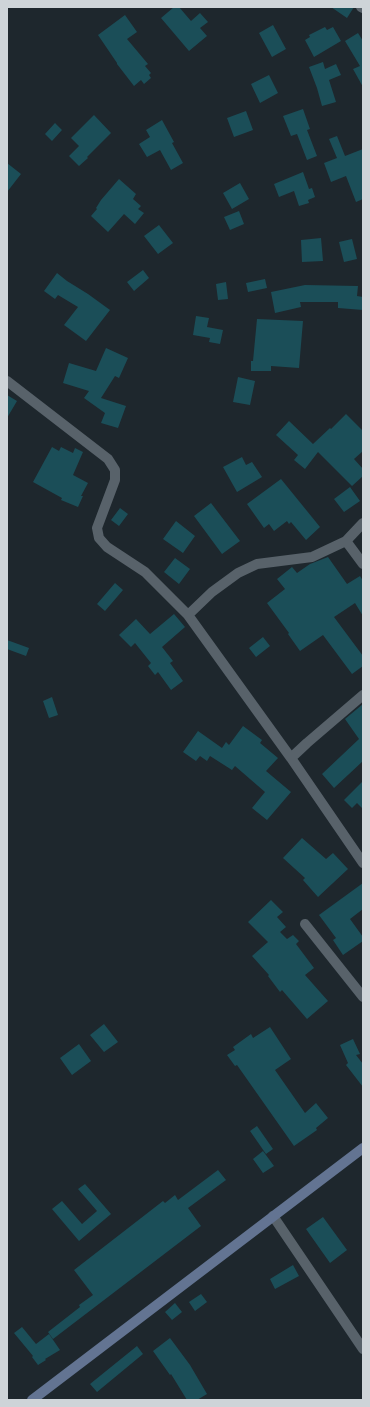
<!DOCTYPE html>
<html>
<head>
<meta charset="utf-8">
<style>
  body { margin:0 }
  #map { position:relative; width:370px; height:1407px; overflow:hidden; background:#1e272d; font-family:"Zilla Slab",serif }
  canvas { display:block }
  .frame { position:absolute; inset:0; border:8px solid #ced4d8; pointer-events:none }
</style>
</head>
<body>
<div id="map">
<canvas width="370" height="1407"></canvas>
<div class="frame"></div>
</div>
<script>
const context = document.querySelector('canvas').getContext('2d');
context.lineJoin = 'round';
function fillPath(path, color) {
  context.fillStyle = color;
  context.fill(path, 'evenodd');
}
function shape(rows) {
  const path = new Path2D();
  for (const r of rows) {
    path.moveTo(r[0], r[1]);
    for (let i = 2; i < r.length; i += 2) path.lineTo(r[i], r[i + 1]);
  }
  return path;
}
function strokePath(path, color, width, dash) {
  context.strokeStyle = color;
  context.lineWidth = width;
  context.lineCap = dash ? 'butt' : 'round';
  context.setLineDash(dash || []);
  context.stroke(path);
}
fillPath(shape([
  [174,7,179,7,191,21,200,13,208,22,200,28,207,36,189,51,161,18],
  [331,7,354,7,347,18],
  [125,15,137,32,127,39,148,64,145,66,151,73,149,75,151,78,144,84,141,80,134,86,117,64,117,63,98,35],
  [273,25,286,49,272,57,259,33],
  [325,27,327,30,333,27,341,41,314,57,305,40,310,37,309,35],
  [358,33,363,41,363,87,353,69,360,66,345,41],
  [323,62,325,69,336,64,341,75,329,80,336,102,322,106,317,88,309,67],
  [269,75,278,93,260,103,251,84],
  [303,109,310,129,307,130,317,156,307,160,297,134,291,136,283,116],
  [246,111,253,130,234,137,227,118],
  [94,115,111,133,87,157,88,158,79,166,69,156,79,146,71,138],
  [162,120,174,142,172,143,183,163,171,170,160,150,147,157,139,144,150,137,146,130],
  [55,123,62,130,52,141,45,134],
  [337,136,345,156,363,149,363,199,356,202,346,176,331,182,324,163,337,158,329,139],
  [7,163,21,174,7,192],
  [303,172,309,189,312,188,315,197,308,200,309,203,299,206,294,191,279,197,274,184],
  [119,179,136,194,133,199,141,206,138,209,144,213,135,224,124,214,108,232,91,216,97,209,96,208,101,200],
  [240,183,249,199,232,209,223,193],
  [239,211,244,224,230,230,224,217],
  [159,225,173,243,158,254,144,236],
  [321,238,323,261,302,262,301,240],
  [352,239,357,259,344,262,339,242],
  [143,270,149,278,134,291,127,282],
  [57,273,67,281,88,294,110,310,86,341,64,325,78,307,58,295,55,299,44,291],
  [265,279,267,288,248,292,246,283],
  [226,282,228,299,218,300,216,284],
  [305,285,358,286,357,296,363,297,363,310,338,308,338,302,300,302,301,307,275,313,271,292],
  [196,316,209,318,207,327,223,330,220,344,209,342,210,338,193,335],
  [257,319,303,321,299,368,271,366,271,371,251,371,251,361,253,361],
  [106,348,128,358,119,378,115,376,101,398,126,406,118,428,101,423,105,413,84,398,89,391,63,383,69,363,96,371],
  [238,377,255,381,250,405,233,402],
  [7,395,17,401,7,418],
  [346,414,363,431,363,451,354,459,363,469,363,476,352,486,318,452,305,469,294,460,298,455,276,435,289,421,313,444,330,428,331,429],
  [52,447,59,451,61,447,73,453,75,448,83,452,73,475,88,483,81,496,83,496,78,507,61,500,62,498,33,482],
  [242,457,246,465,252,462,262,477,237,492,223,467],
  [281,479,320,527,306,540,291,522,289,524,287,521,274,531,269,524,264,528,247,504],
  [350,487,360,501,344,512,334,499],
  [211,503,240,541,222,554,194,516],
  [120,508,128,514,119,526,111,520],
  [176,521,195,536,183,553,163,539],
  [328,557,347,584,360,576,363,581,363,616,355,603,334,617,363,656,363,666,352,674,323,635,300,651,288,634,289,633,267,603,285,589,277,579,292,567,297,573,310,564],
  [175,558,190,569,179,584,164,572],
  [115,583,123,590,105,611,97,604],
  [174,614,185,627,162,647,173,661,170,663,183,681,171,690,158,672,155,675,148,666,151,663,135,643,131,647,119,635,136,619,150,634],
  [263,637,270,646,256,657,249,648],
  [7,640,29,648,26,656,7,649],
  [52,697,58,715,49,718,43,701],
  [363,704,363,761,334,788,322,774,359,739,345,719],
  [243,726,262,740,260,743,278,758,266,771,291,792,267,820,252,808,265,792,235,766,232,770,210,756,207,761,200,756,196,761,183,752,198,731,222,748,226,742,229,745],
  [363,781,363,809,357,803,352,808,344,800],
  [302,838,326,859,333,853,348,869,318,897,303,880,305,878,283,858],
  [363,883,363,909,350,919,363,937,363,941,343,955,333,940,336,938,319,915],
  [271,900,283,912,277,917,286,927,280,932,287,939,293,935,299,941,296,944,314,968,305,975,328,1001,307,1019,282,990,280,992,268,976,269,975,252,956,268,942,248,922],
  [104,1024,118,1042,104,1052,90,1035],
  [270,1027,291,1059,275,1070,305,1113,316,1103,328,1118,316,1128,317,1130,294,1146,237,1065,235,1066,227,1055,235,1050,233,1047,251,1034,253,1038],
  [353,1039,360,1054,356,1055,363,1064,363,1087,346,1065,348,1063,340,1045],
  [79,1044,91,1061,72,1075,60,1058],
  [257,1126,273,1149,266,1154,250,1131],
  [263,1151,274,1166,263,1173,253,1159],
  [218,1170,226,1180,188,1208,201,1226,53,1339,48,1332,80,1307,79,1305,93,1295,74,1270,163,1201,165,1203,175,1195,178,1200],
  [85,1184,111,1214,79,1241,52,1209,62,1201,82,1224,97,1211,78,1189],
  [323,1217,347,1250,330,1263,306,1229],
  [293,1265,299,1276,275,1289,270,1279],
  [201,1294,207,1302,195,1311,189,1302],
  [175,1303,182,1312,172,1320,165,1312],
  [22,1327,36,1344,49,1334,60,1350,45,1359,46,1360,38,1365,32,1357,33,1356,14,1333],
  [170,1338,190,1365,207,1394,197,1400,187,1400,171,1374,170,1375,153,1351],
  [137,1346,143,1354,97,1392,90,1384]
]), '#1b4e58');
strokePath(shape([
  [361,7,363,8],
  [7,381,108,459,115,470,115,480,97,528,99,538,107,547,145,572,188,615,291,758,363,863],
  [346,541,363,564],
  [188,615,212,592,238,573,257,564,312,557,346,541,363,523],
  [291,758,307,743,363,695],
  [305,924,363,997],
  [273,1216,363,1349]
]), '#58626a', 10);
strokePath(shape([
  [32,1400,363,1148]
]), '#637492', 10);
</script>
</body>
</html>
